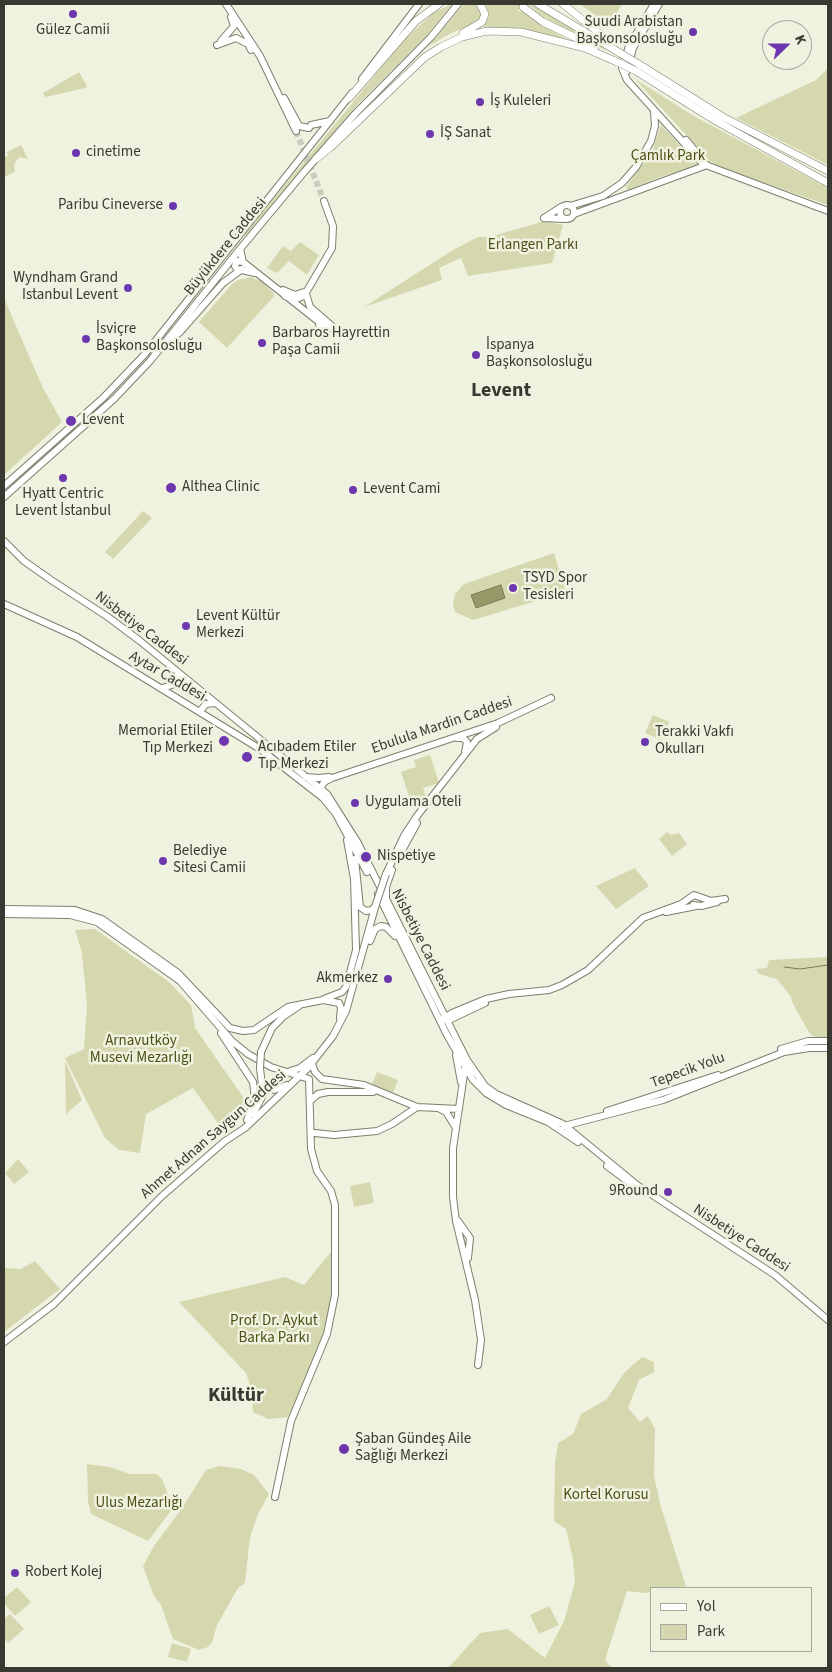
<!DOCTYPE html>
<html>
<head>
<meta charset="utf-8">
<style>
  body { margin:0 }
  #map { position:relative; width:832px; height:1672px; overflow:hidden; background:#f0f2e0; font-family:"Source Sans 3",sans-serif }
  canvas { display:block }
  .frame { position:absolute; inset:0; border:5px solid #393932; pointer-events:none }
  .legend { position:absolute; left:650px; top:1587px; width:162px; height:65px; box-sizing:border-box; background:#f0f2e0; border:1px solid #a7a89a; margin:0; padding:6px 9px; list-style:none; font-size:15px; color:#393932 }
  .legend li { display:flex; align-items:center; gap:10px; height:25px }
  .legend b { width:25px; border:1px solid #a7a89a }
  .north { position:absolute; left:762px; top:20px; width:50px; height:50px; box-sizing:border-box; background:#f0f2e0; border:1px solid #a7a89a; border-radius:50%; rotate:68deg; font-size:14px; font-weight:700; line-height:20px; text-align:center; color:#393932 }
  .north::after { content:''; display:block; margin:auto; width:18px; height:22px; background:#6c37ae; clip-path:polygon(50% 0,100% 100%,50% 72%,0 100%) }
</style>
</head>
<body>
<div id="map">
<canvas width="832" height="1672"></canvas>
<div class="frame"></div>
<ul class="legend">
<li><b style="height:6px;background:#fff"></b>Yol</li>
<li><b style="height:14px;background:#d5d8af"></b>Park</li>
</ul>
<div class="north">K</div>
</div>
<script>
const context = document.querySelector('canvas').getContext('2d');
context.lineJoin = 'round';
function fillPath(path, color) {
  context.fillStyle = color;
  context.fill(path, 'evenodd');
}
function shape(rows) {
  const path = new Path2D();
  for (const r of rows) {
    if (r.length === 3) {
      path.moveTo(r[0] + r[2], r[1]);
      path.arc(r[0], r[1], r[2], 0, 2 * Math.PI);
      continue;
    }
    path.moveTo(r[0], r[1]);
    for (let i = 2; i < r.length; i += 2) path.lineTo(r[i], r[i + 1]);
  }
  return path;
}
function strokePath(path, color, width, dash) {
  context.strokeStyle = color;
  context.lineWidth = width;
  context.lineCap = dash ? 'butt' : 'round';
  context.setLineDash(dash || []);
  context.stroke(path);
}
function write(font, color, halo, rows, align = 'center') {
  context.font = font + ' "Source Sans 3",sans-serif';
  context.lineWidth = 5;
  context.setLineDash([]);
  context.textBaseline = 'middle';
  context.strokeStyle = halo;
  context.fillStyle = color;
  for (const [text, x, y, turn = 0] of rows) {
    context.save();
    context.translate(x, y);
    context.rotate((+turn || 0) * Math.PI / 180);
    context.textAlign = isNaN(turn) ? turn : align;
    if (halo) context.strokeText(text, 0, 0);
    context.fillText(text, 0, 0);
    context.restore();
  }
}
fillPath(shape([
  [452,4,428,34,357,105,246,236,245,234,403,41,433,13],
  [464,4,479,5,482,17,477,23,451,33,429,46],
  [486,4,527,4,518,10,519,12,521,11,569,41,514,29,483,29,489,16],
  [528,4,537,6,606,48,605,50,562,28,541,15],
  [580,4,622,4,612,21,603,21],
  [828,68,828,165,736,118,816,80],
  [79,72,87,86,85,88,45,97,43,93],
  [634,78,692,115,828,188,828,205,722,168,710,161],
  [661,125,699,166,663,176,628,190,626,187,652,152],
  [21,145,28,159,19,157,14,165,15,172,4,177,4,157,8,156,7,152],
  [545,221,563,225,552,263,468,276,461,258,439,268,442,280,364,307,453,250,478,237,489,237],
  [300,242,319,255,307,275,289,261,277,273,267,268,283,246,291,251],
  [251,277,263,282,275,295,227,348,199,322,233,283,238,280],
  [4,298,43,388,62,422,4,475],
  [143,511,152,518,113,559,105,552],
  [554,553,566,592,473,620,455,612,453,606,455,594,464,584],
  [653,715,669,722,661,740,645,733],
  [430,755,439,783,423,788,426,797,411,802,401,772,416,767,414,760],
  [667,832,671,835,679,833,687,844,672,856,659,839],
  [635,868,649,886,616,909,596,886],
  [95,929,169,982,191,1005,195,1028,248,1104,246,1112,222,1129,193,1088,146,1114,140,1153,119,1150,105,1138,65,1058,84,1049,87,1006,82,953,75,930],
  [828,957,828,1037,821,1038,813,1036,808,1031,791,1000,792,998,777,979,759,974,756,969,767,968,769,960],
  [65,1061,82,1100,66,1114],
  [377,1072,398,1080,393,1093,372,1084],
  [18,1159,29,1172,14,1184,5,1173],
  [370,1182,374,1203,354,1207,350,1186],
  [330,1253,333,1253,331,1300,320,1348,288,1417,268,1419,253,1412,251,1388,246,1373,179,1302,285,1277,304,1285],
  [35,1261,60,1289,4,1332,4,1268,21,1269],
  [642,1357,654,1362,654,1372,639,1380,628,1408,640,1422,648,1416,655,1429,654,1476,661,1507,686,1586,684,1588,651,1588,651,1592,644,1593,627,1591,605,1660,612,1668,448,1668,480,1633,508,1629,545,1658,564,1621,575,1582,573,1559,566,1529,554,1521,555,1463,558,1443,573,1434,581,1414,607,1399,624,1373],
  [87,1464,110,1467,130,1474,157,1474,162,1479,168,1494,177,1503,148,1541,91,1514,88,1502],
  [220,1466,241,1469,254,1475,269,1494,258,1514,250,1537,245,1583,238,1588,217,1625,212,1642,208,1647,199,1650,173,1639,161,1605,154,1596,143,1566,154,1546,180,1511,206,1470],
  [17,1587,31,1602,15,1616,4,1603,4,1598],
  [549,1606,559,1625,539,1634,530,1615],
  [10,1614,24,1629,8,1643,4,1639,4,1619],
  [172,1643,191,1649,187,1662,168,1657]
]), '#d5d8af');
const water = shape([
  [501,585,505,598,476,608,471,595,501,585]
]);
fillPath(water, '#969968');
strokePath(water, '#7a7c58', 1);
strokePath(shape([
  [784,967,800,969,828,965]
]), '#7a7c58', 1);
strokePath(shape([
  [296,131,324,201]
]), '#cbcdbd', 6, [6, 3]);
const major = shape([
  [226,4,260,56,296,131],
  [654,4,629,46,622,68,627,80,703,164,828,211],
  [221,41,234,26,231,17],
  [217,45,236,38,248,44,251,50],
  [627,71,633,48,659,4],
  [362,79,419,4],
  [284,98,299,126,309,128],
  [311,125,330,121],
  [686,140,700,157],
  [567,212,7],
  [570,206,603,196,622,183,636,167,651,141,655,126,654,111],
  [574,214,707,165],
  [544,218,561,207],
  [544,218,564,219],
  [240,249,243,262,328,329],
  [243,262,237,261,235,266,237,269,255,273],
  [283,290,295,295,304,292],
  [306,294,310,307,332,326],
  [285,296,296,299,304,296,332,248,333,226,324,201],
  [319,323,321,335],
  [172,338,180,332,223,283,242,269],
  [4,486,103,398,145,354,352,93],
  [4,497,114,399,150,361,240,249,305,171,355,114,431,37,458,4],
  [4,541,24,561,51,580,108,617,140,641,327,794,358,843,467,1060,485,1086,496,1094,563,1124,637,1185,775,1275,828,1320],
  [4,604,77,637,260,749,323,798,336,814,367,872],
  [162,688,172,685,179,673],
  [200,711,206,704,215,703],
  [457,738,463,738,467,742,465,752],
  [306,777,318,778,329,777],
  [320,790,324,782,332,778,498,723,551,698],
  [399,856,417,823],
  [355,859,360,907,366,911,372,910,376,905],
  [386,874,404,836,417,816,477,739,496,727],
  [378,894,447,1035,473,1080,486,1093,506,1105,548,1122,578,1142],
  [386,898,386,887,392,870],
  [693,905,701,906,717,902],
  [4,909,75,910,102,919,178,973,230,1028,243,1031,254,1030,288,1007,323,1000,339,1003,341,1008,340,1018],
  [666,912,696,906],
  [4,914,70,915,97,922,180,981,232,1041,248,1054,271,1067,309,1079,311,1149,317,1171,331,1191,335,1205,335,1295,327,1334,291,1421,275,1497],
  [370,941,375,929,381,926,386,927,395,936],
  [324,999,342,992,346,987,356,950,354,879,347,840],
  [443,1019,452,1013,486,999,509,994,549,990,562,985,588,970,643,918,681,904,694,895,711,901,725,899],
  [447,1021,485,1003],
  [221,1033,253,1082,255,1100,247,1120],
  [781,1049,808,1041,828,1041],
  [261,1052,272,1028,284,1016,299,1006],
  [456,1055,461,1082],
  [312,1064,315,1072,322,1079,364,1085,417,1107,459,1109],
  [465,1068,453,1148,453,1197,456,1221,475,1300,481,1340,478,1365],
  [290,1071,300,1068,313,1058],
  [264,1082,274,1090,287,1085],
  [310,1101,318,1094,328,1092,373,1092],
  [440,1109,446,1112,456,1128],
  [607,1111,718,1075],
  [253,1114,263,1095,260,1068],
  [564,1126,663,1100,784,1052,809,1048,828,1048],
  [315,1133,334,1135,377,1131,392,1124,417,1107],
  [607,1166,633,1185,637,1185],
  [458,1221,470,1238,468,1258],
  [4,1342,54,1304,162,1196,225,1141,245,1128,308,1068,333,1036,346,1011,376,904]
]);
const highway = shape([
  [538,4,620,53],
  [563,4,609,41],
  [523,7,543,22,595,47],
  [463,33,482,22,485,14,480,4],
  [637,63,723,117,828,171],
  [636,71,716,121,828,183],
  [349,98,416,21,439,4],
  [316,159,331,147,425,57,441,47,462,37,487,31,521,32,585,48,615,61]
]);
strokePath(major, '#7d7f6e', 8);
strokePath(highway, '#7d7f6e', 8);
strokePath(major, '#fff', 6);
strokePath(highway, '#fff', 7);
const majorBridge = shape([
  [376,904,386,874],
  [260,1068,261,1052]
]);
const highwayBridge = shape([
  [620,53,637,63],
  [615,61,636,71]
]);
strokePath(majorBridge, '#7d7f6e', 8, []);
strokePath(highwayBridge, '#7d7f6e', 8, []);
strokePath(majorBridge, '#fff', 6);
strokePath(highwayBridge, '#fff', 7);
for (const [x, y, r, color] of [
  [73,14,5,"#6c37ae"],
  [693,32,5,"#6c37ae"],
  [480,102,5,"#6c37ae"],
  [430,134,5,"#6c37ae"],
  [76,153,5,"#6c37ae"],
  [173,206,5,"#6c37ae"],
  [128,288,5,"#6c37ae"],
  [86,339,5,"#6c37ae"],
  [262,343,5,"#6c37ae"],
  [476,355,5,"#6c37ae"],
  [71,421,6,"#6c37ae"],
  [63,478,5,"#6c37ae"],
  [171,488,6,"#6c37ae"],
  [353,490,5,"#6c37ae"],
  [513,588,5,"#6c37ae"],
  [186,626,5,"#6c37ae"],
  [224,741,6,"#6c37ae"],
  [645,742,5,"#6c37ae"],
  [247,757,6,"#6c37ae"],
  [355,803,5,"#6c37ae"],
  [366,857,6,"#6c37ae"],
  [163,861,5,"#6c37ae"],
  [388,979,5,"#6c37ae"],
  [668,1192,5,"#6c37ae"],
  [344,1449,6,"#6c37ae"],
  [15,1573,5,"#6c37ae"]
]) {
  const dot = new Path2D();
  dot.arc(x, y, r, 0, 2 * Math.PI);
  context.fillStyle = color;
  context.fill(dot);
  strokePath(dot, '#f0f2e0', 2);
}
write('15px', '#393932', '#f0f2e0', [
  ["Suudi Arabistan",683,23,"right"],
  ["Başkonsolosluğu",683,40,"right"],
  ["Gülez Camii",73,31,"center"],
  ["İş Kuleleri",490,102],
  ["İŞ Sanat",440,134],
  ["cinetime",86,153],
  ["Paribu Cineverse",163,206,"right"],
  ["Wyndham Grand",118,279,"right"],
  ["Istanbul Levent",118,296,"right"],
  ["İsviçre",96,330],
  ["Başkonsolosluğu",96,347],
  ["Barbaros Hayrettin",272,334],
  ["Paşa Camii",272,351],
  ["İspanya",486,346],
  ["Başkonsolosluğu",486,363],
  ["Levent",82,421],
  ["Althea Clinic",182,488],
  ["Levent Cami",363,490],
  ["Hyatt Centric",63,495,"center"],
  ["Levent İstanbul",63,512,"center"],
  ["TSYD Spor",523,579],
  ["Tesisleri",523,596],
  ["Levent Kültür",196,617],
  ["Merkezi",196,634],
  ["Memorial Etiler",213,732,"right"],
  ["Tıp Merkezi",213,749,"right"],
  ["Terakki Vakfı",655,733],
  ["Okulları",655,750],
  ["Acıbadem Etiler",258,748],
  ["Tıp Merkezi",258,765],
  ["Uygulama Oteli",365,803],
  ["Belediye",173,852],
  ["Sitesi Camii",173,869],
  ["Nispetiye",377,857],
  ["Akmerkez",378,979,"right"],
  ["9Round",658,1192,"right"],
  ["Şaban Gündeş Aile",355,1440],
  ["Sağlığı Merkezi",355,1457],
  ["Robert Kolej",25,1573]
], 'left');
write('15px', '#4d4f15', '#f0f2e0', [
  ["Çamlık Park",668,157],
  ["Erlangen Parkı",533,246],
  ["Arnavutköy",141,1042],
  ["Musevi Mezarlığı",141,1059],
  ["Prof. Dr. Aykut",274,1322],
  ["Barka Parkı",274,1339],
  ["Kortel Korusu",606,1496],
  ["Ulus Mezarlığı",139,1504]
]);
write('15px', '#393932', '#f0f2e0', [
  ["Büyükdere Caddesi",226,247,-51],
  ["Nisbetiye Caddesi",141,629,37],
  ["Aytar Caddesi",167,677,30],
  ["Ebulula Mardin Caddesi",442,726,-19],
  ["Nisbetiye Caddesi",420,940,63],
  ["Tepecik Yolu",688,1071,-20],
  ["Ahmet Adnan Saygun Caddesi",214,1135,-41],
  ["Nisbetiye Caddesi",741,1239,33]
]);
write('bold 20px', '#393932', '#f0f2e0', [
  ["Levent",501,392],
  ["Kültür",236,1397]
]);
</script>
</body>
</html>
